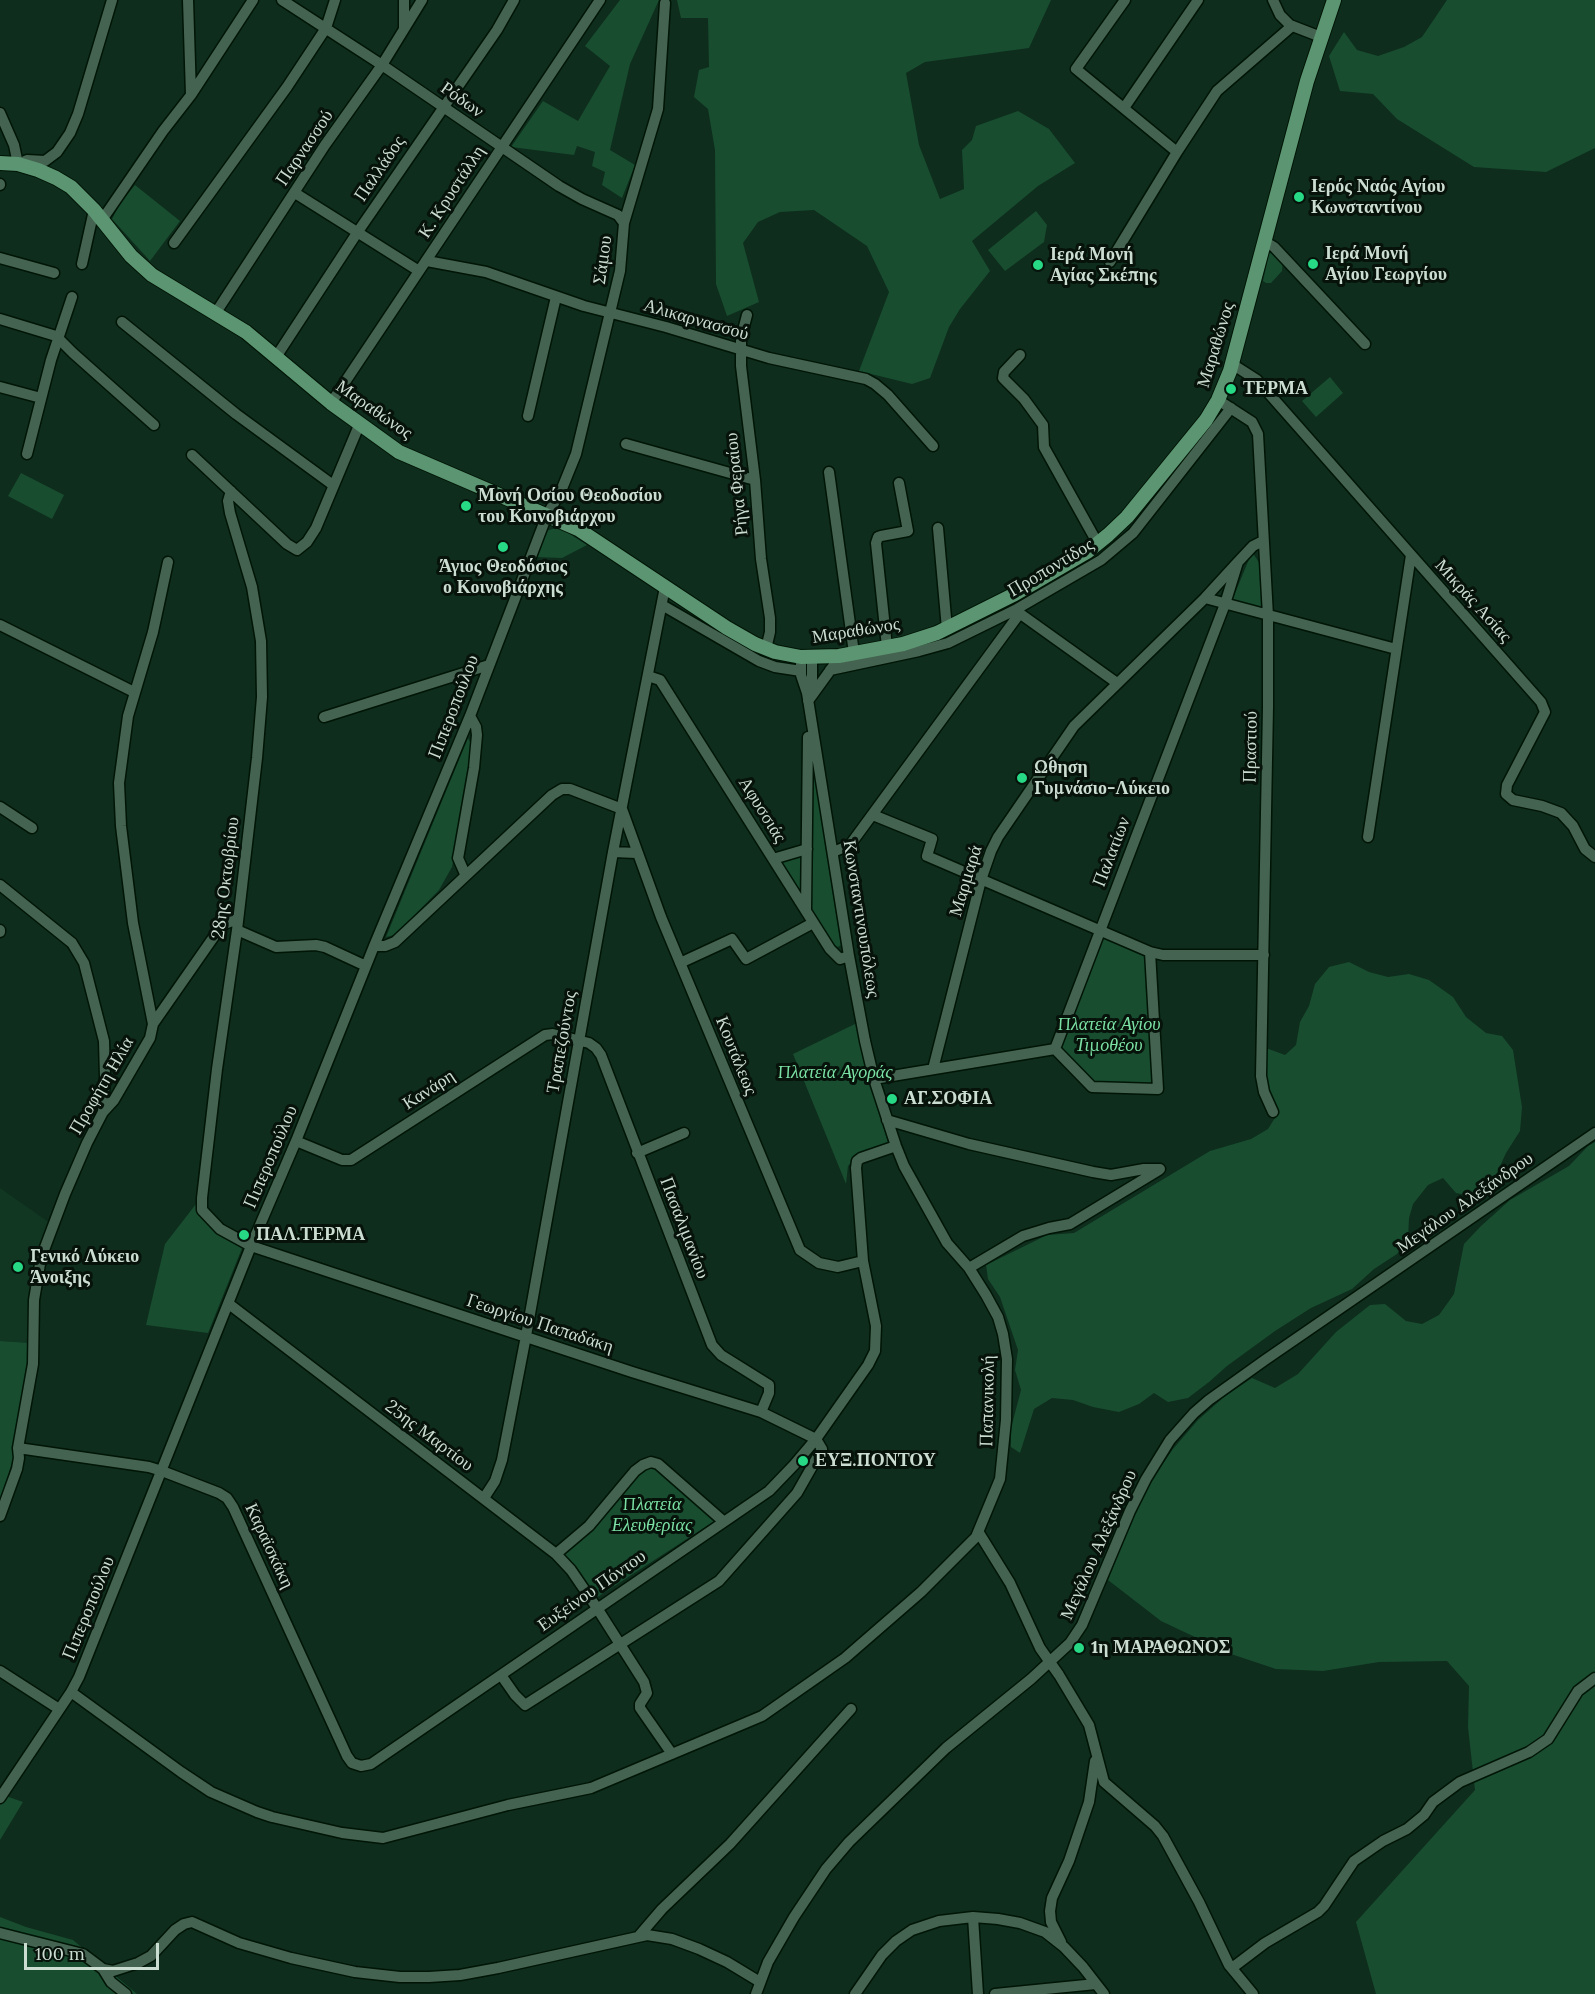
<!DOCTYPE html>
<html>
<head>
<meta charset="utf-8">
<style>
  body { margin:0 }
  #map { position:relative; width:1595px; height:1994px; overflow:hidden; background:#0e2d1c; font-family:Lora,serif }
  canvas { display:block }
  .scale { position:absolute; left:24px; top:1943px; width:135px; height:27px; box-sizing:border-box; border:3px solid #cbdcd0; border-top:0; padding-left:8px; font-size:18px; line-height:21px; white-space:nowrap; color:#cbdcd0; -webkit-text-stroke:4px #06120a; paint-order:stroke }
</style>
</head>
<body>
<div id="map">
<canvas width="1595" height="1994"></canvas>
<div class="scale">100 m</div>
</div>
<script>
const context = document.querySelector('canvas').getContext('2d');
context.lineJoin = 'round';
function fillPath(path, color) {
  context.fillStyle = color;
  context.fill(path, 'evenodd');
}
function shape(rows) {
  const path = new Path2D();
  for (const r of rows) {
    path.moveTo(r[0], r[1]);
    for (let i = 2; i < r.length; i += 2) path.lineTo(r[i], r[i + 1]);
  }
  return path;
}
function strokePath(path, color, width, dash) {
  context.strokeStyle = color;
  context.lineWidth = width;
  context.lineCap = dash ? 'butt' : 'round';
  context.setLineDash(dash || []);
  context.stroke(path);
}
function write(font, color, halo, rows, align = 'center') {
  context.font = font + ' Lora,serif';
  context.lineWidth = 6;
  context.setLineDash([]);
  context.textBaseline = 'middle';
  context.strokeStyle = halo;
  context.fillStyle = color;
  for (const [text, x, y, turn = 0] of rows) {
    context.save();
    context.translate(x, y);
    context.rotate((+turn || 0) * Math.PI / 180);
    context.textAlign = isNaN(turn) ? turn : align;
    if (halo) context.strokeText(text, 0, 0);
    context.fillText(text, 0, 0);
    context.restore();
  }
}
fillPath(shape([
  [0,1188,50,1223,30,1343,0,1341]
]), '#113723');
fillPath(shape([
  [620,0,659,0,630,64,610,150,635,165,622,198,602,185,605,172,592,166,595,152,577,146,574,155,511,147,543,101,578,121,610,66,585,46],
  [677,0,1051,0,1029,48,925,62,906,73,919,145,940,199,964,189,962,150,972,140,976,126,1018,111,1049,129,1075,163,1038,186,972,241,990,271,960,309,949,327,930,378,912,384,859,371,889,292,867,246,814,210,780,212,758,222,743,243,759,302,727,316,716,284,715,150,708,109,694,97,699,70,709,67,708,18,681,18],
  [1447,0,1595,0,1595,148,1546,172,1474,167,1397,119,1373,94,1340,91,1329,56,1344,32,1357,50,1378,56,1404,47,1422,37],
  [135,185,180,221,150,261,112,219,121,202],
  [1036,211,1047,225,1044,242,1005,271,988,250],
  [1275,251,1283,260,1282,271,1271,283,1266,283,1263,281,1269,254],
  [1330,377,1343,393,1316,417,1302,401],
  [21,473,64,495,52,519,8,496],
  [559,527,587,545,562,558,535,557,546,531],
  [1252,552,1262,567,1265,613,1231,603],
  [468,738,471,744,471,768,452,867,439,890,398,932,394,935,386,937],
  [812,760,841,945,838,947,834,945,811,909],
  [802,854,801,899,776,860],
  [1102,936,1146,954,1154,1085,1093,1083,1060,1048],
  [1349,962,1369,972,1388,977,1409,974,1429,980,1453,997,1466,1017,1486,1033,1502,1036,1513,1050,1522,1107,1520,1131,1506,1153,1493,1182,1472,1196,1456,1193,1443,1178,1428,1185,1413,1204,1409,1218,1408,1238,1397,1254,1374,1269,1352,1289,1311,1308,1275,1331,1227,1366,1209,1382,1188,1398,1168,1402,1154,1393,1139,1404,1119,1412,1093,1407,1073,1400,1052,1398,1034,1409,1020,1453,1011,1447,1011,1428,1021,1390,1015,1370,1018,1350,1000,1297,988,1279,986,1265,1047,1235,1074,1233,1210,1151,1251,1139,1268,1129,1278,1113,1267,1092,1265,1078,1266,1048,1285,1055,1296,1045,1300,1022,1309,1006,1315,984,1329,967],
  [857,1023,888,1143,859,1153,848,1166,846,1184,793,1054],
  [1595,1142,1595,1994,1376,1994,1356,1922,1475,1790,1468,1727,1469,1686,1447,1661,1379,1662,1323,1671,1276,1669,1231,1654,1161,1621,1108,1580,1134,1513,1153,1478,1173,1449,1198,1420,1224,1397,1252,1378,1275,1388,1298,1374,1336,1332,1370,1305,1385,1304,1406,1321,1422,1324,1439,1315,1454,1294,1464,1244,1481,1226,1510,1200,1569,1166,1588,1146],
  [196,1204,197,1212,242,1248,208,1333,146,1325,165,1244],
  [0,1341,30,1343,14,1444,13,1459,0,1502],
  [650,1466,656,1468,716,1520,596,1598,561,1554,640,1471],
  [0,1794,23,1802,0,1840],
  [0,1917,26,1927,73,1940,137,1994,0,1994]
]), '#184d30');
const minor = shape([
  [188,0,191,95],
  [282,0,382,65,559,186,582,199,618,215,624,223],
  [1125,0,1076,69,1177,152],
  [1273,0,1280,15,1290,25,1321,37],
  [404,29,404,0],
  [1124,108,1198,0],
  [0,113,14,145,18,164,27,160,45,161,57,152,70,133,78,114,112,0],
  [0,184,0,185],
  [295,193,419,271],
  [102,220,163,131,191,95,253,0],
  [1264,241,1274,247,1365,344],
  [174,243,287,87,326,28,335,0],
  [0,258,54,273],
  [427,261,486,272,584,306,666,327,769,358,866,379,875,384,888,395,933,446],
  [1110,262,1177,152,1217,91,1292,26],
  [82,264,94,210],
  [215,314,325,145,382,65,422,0],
  [747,315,741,338,741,366,755,480,761,559,770,618,770,632,766,649],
  [0,319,56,336,73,353,154,425],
  [122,322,236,414,333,485],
  [1020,355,1004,372,1003,378,1024,399,1043,425,1044,447,1098,544],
  [276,357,357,233,497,30,514,0],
  [1232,364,1257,380,1541,702,1545,712,1507,785,1506,794,1513,800,1542,806,1561,813,1573,826,1585,849,1595,857],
  [0,387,41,398],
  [1218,400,1252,422,1258,434,1268,616,1268,707,1261,1076,1264,1092,1273,1112],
  [331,403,600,0],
  [528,416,556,297],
  [626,444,755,480],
  [27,454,51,360,72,297],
  [192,455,287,544,297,550,307,542,316,528,360,423],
  [829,472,854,653],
  [231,491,228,501,230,513,252,587,261,641,262,697,257,758,237,930,217,1069,202,1198,202,1210,220,1229,251,1246,632,1372,761,1412,816,1439,822,1449,797,1493,719,1581,525,1705,515,1695,501,1675],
  [938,528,947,629],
  [1205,598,1396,649],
  [662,605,759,661,775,667,801,671],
  [1015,610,1117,683],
  [0,625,134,692],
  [887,647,876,543,878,537,881,536,908,531,899,483],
  [830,670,919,651,948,643,1015,610,1101,560,1133,533,1231,408],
  [648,676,660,680,830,949,840,959,849,956],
  [807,693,812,680,812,657],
  [808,701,834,665],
  [324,717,489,665],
  [0,807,32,828],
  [873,815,932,839,927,856,1150,952,1163,955,1264,955],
  [1368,837,1411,555],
  [613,852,636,853],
  [833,852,850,845,1020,613],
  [773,859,807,849],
  [465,874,458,858,459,853,474,768,477,735,476,727,470,716],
  [0,885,72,943,84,963,104,1041,105,1077,103,1112],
  [806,910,808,737],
  [0,930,0,932],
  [237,930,276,947,316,945,325,947,366,966],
  [374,946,385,946,395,942,552,795,562,789,570,789,622,809,661,917,800,1250,819,1263,838,1267,863,1261],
  [680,963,732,939,746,959,813,923],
  [153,1024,222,925,237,919],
  [1055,1049,1225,604,1238,562,1253,546,1263,541],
  [1055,1049,1092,1087,1158,1089,1150,952],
  [933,1069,981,880,991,851,998,837,1074,726,1205,598,1238,562],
  [874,1079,1055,1049],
  [887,1120,969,1144,1093,1172,1111,1175,1144,1169,1160,1169],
  [296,1141,342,1160,351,1160,545,1035,553,1034,589,1043,596,1048,601,1055,712,1345,721,1355,769,1385,769,1393,761,1412],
  [637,1153,684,1133],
  [969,1268,1023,1236,1049,1228,1070,1224,1159,1170],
  [229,1304,556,1554,571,1570,597,1608,644,1682,647,1693,640,1704,640,1708,672,1754],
  [18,1448,149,1467,162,1471,219,1493,227,1498,233,1507,347,1756,352,1763,361,1766,371,1764,769,1491,794,1465,816,1439,868,1365,875,1351,876,1326,863,1261,856,1168,857,1161,861,1158,896,1146],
  [484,1498,495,1481,502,1460,526,1336,613,852,665,587],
  [0,1516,17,1469,19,1458,18,1448,33,1364,34,1300,41,1258,65,1194,87,1143,103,1112,114,1100,150,1038,153,1024,133,923,121,826,119,783,128,716,153,632,168,562],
  [979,1533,1010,1583,1040,1648,1059,1675,1089,1725,1104,1782,1155,1826,1163,1836,1199,1902,1229,1965,1253,1994],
  [556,1554,589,1526,635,1471,643,1465,651,1462,658,1464,723,1521],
  [0,1671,59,1709],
  [71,1692,181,1772,211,1792,257,1812,272,1817,342,1833,383,1838,508,1805,591,1788,762,1716,845,1658,921,1592,976,1537,1000,1479,1006,1420,1007,1359,1003,1334,998,1317,986,1295,969,1268,947,1243,904,1166,896,1146,874,1079,865,1041,849,956,807,693,801,675,801,657],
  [0,1798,71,1692,79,1677,251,1246,296,1141,374,946,470,716,547,515,561,491,576,454,620,271,624,223,658,109,665,3],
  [973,1917,978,1994],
  [0,1933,83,1954,103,1969,113,1971,138,1963,151,1956,175,1930,184,1924,192,1922,239,1943,291,1958,355,1972,400,1977,429,1977,460,1975,498,1968,647,1935,672,1939,699,1949,727,1962,760,1982],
  [638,1937,662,1909,730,1844,851,1709],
  [1061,1942,1051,1922,1050,1911,1052,1898,1069,1861,1089,1802,1095,1761],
  [1232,1968,1265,1943,1318,1912,1324,1906,1354,1861,1383,1841,1407,1829,1424,1815,1433,1802,1460,1782,1529,1752,1548,1739,1578,1691,1595,1678],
  [103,1969,111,1982,126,1994],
  [756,1994,768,1962,794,1917,826,1869,849,1842,946,1748,1031,1679,1070,1643,1082,1625,1130,1511,1146,1479,1170,1440,1194,1413,1209,1400,1265,1360,1595,1133],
  [855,1994,882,1955,896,1941,912,1930,939,1921,973,1917,998,1919,1020,1923,1045,1932,1064,1947,1083,1967,1104,1994],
  [995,1994,1096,1984]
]);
const major = shape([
  [0,163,18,164,38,170,56,178,71,187,94,210,131,256,152,275,246,332,331,403,399,452,578,529,727,628,755,644,775,652,801,657,839,656,903,644,937,633,1015,594,1087,552,1108,535,1127,517,1206,420,1218,400,1230,371,1307,81,1334,0]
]);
strokePath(minor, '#001506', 13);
strokePath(major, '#001506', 16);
strokePath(minor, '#446350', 10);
strokePath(major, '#5c9572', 14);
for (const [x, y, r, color] of [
  [1299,197,6,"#27d885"],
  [1313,264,6,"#27d885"],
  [1038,265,6,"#27d885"],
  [1231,389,6,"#27d885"],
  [466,506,6,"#27d885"],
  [503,547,6,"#27d885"],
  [1022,778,6,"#27d885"],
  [892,1099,6,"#27d885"],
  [244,1235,6,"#27d885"],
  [18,1267,6,"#27d885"],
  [803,1461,6,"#27d885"],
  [1079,1648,6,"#27d885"]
]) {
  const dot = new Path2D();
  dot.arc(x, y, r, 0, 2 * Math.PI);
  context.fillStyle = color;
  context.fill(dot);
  strokePath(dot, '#06120a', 2);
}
write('18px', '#cbdcd0', '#06120a', [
  ["Ρόδων",462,100,35],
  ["Παρνασσού",305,148,-56],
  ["Παλλάδος",380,169,-56],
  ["Κ. Κρυστάλλη",452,192,-57],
  ["Σάμου",603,260,-82],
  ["Αλικαρνασσού",696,320,16],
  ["Μαραθώνος",1216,345,-73],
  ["Μαραθώνος",374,410,35],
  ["Ρήγα Φεραίου",737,484,-96],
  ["Προποντίδος",1051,568,-31],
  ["Μικράς Ασίας",1473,601,48],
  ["Μαραθώνος",856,631,-9],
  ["Πιπεροπούλου",454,707,-69],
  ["Πραστιού",1251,747,-89],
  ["Αφυσσιάς",762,810,58],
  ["Παλατίων",1112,852,-69],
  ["28ης Οκτωβρίου",226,878,-83],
  ["Μαρμαρά",966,881,-73],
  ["Κωνσταντινουπόλεως",861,919,81],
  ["Τραπεζούντος",562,1042,-80],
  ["Κουτάλεως",736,1056,68],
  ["Προφήτη Ηλία",102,1086,-60],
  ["Κανάρη",429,1090,-33],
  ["Πιπεροπούλου",271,1157,-67],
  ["Μεγάλου Αλεξάνδρου",1465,1203,-35],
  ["Πασαλιμανίου",684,1228,69],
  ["Γεωργίου Παπαδάκη",540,1324,18],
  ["Παπανικολή",988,1401,-89],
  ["25ης Μαρτίου",429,1436,37],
  ["Μεγάλου Αλεξάνδρου",1099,1545,-66],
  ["Καραϊσκάκη",269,1546,65],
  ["Ευξείνου Πόντου",592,1591,-35],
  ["Πιπεροπούλου",89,1608,-68]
]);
write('bold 18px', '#cbdcd0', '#06120a', [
  ["Ιερός Ναός Αγίου",1311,187],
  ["Κωνσταντίνου",1311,208],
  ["Ιερά Μονή",1325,254],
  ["Αγίου Γεωργίου",1325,275],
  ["Ιερά Μονή",1050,255],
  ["Αγίας Σκέπης",1050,276],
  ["ΤΕΡΜΑ",1243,389],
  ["Μονή Οσίου Θεοδοσίου",478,496],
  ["του Κοινοβιάρχου",478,517],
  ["Άγιος Θεοδόσιος",503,567,"center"],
  ["ο Κοινοβιάρχης",503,588,"center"],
  ["Ώθηση",1034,768],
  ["Γυμνάσιο-Λύκειο",1034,789],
  ["ΑΓ.ΣΟΦΙΑ",904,1099],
  ["ΠΑΛ.ΤΕΡΜΑ",256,1235],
  ["Γενικό Λύκειο",30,1257],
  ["Άνοιξης",30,1278],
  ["ΕΥΞ.ΠΟΝΤΟΥ",815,1461],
  ["1η ΜΑΡΑΘΩΝΟΣ",1091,1648]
], 'left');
write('italic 18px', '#7be0a4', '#06120a', [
  ["Πλατεία Αγίου",1109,1025],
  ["Τιμοθέου",1109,1046],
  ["Πλατεία Αγοράς",835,1073],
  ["Πλατεία",652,1505],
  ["Ελευθερίας",652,1526]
]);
</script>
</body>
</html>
